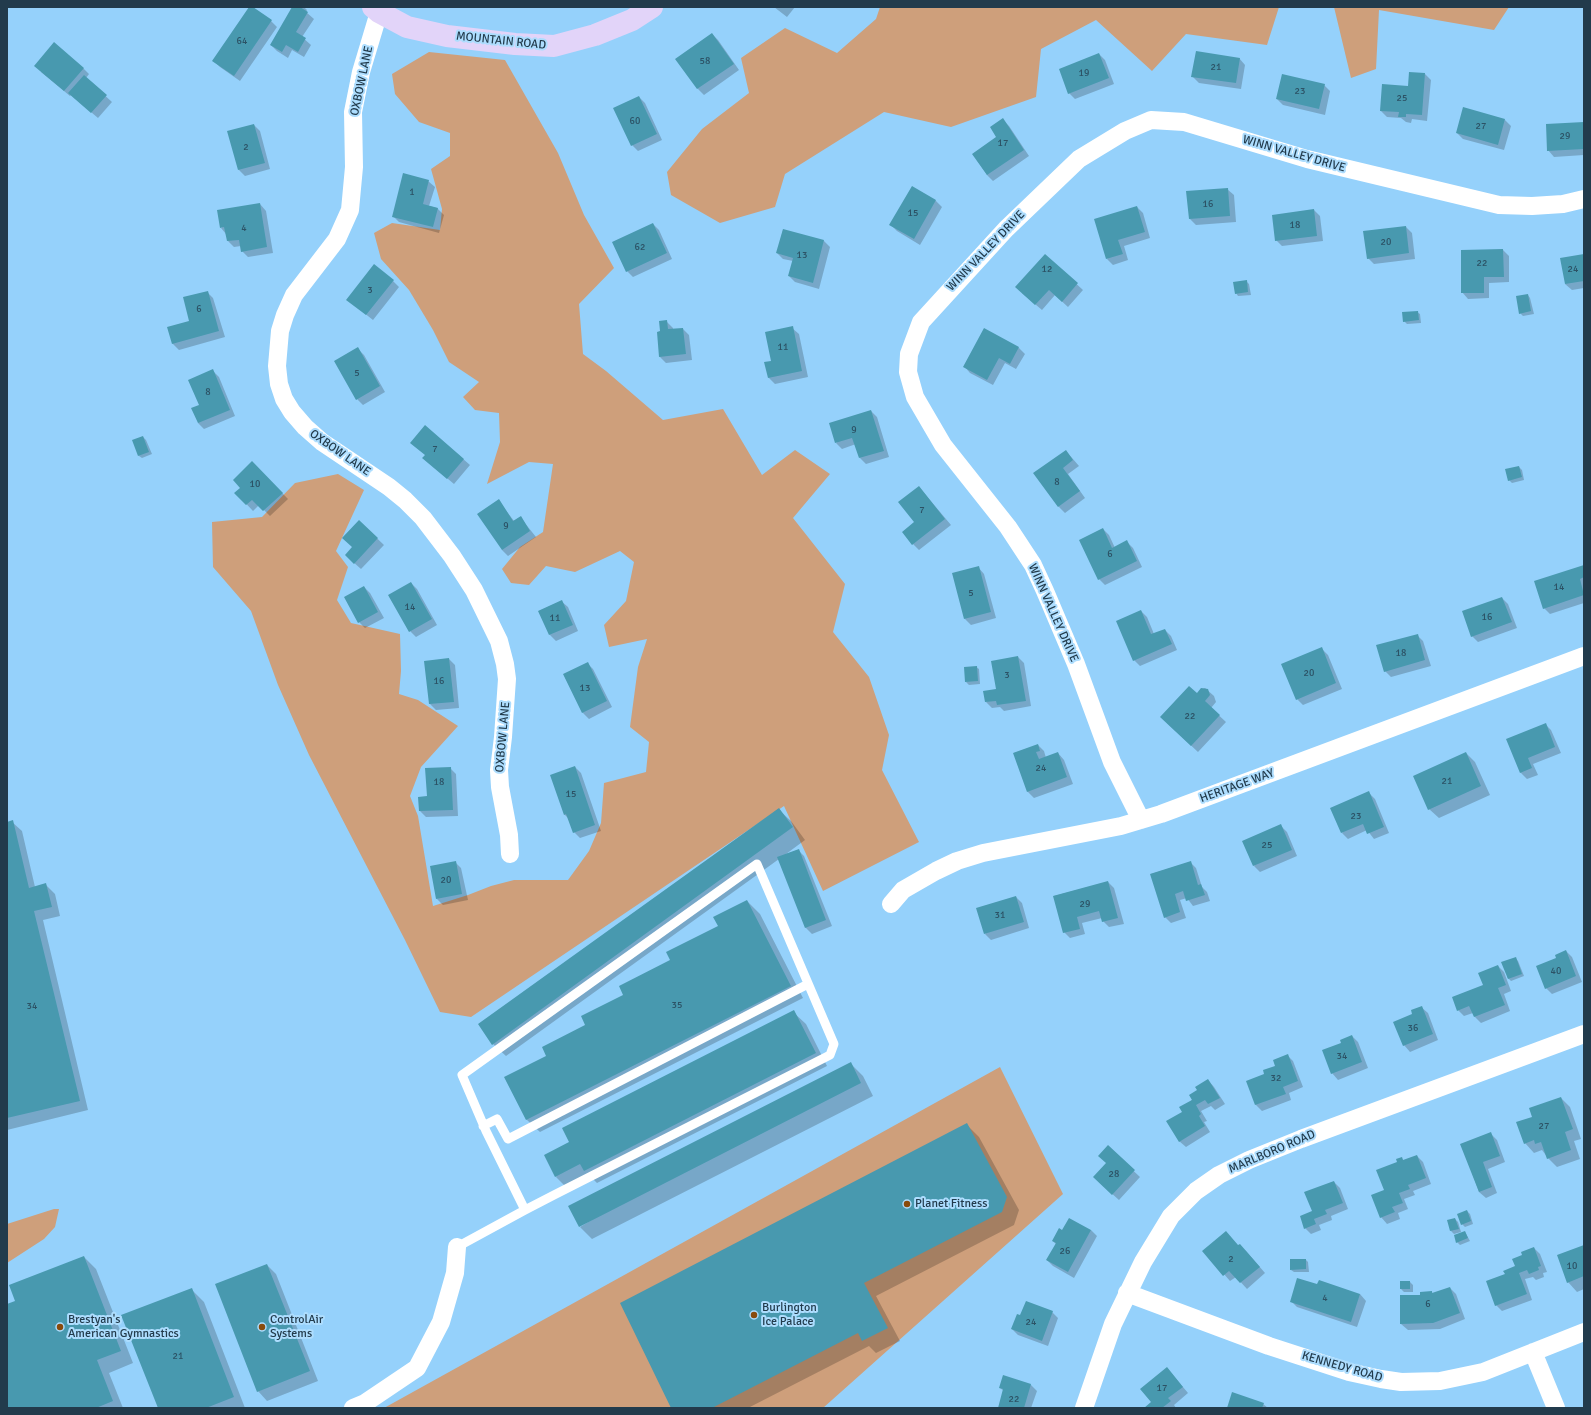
<!DOCTYPE html>
<html>
<head>
<meta charset="utf-8">
<style>
  body { margin:0 }
  #map { position:relative; width:1591px; height:1415px; overflow:hidden; background:#95d1fb; font-family:Signika,sans-serif }
  canvas { display:block }
  .frame { position:absolute; inset:0; border:8px solid #223b4c; pointer-events:none }
</style>
</head>
<body>
<div id="map">
<canvas width="1591" height="1415"></canvas>
<div class="frame"></div>
</div>
<script>
const context = document.querySelector('canvas').getContext('2d');
context.lineJoin = 'round';
function fillPath(path, color) {
  context.fillStyle = color;
  context.fill(path, 'evenodd');
}
function shape(rows) {
  const path = new Path2D();
  for (const r of rows) {
    path.moveTo(r[0], r[1]);
    for (let i = 2; i < r.length; i += 2) path.lineTo(r[i], r[i + 1]);
  }
  return path;
}
function strokePath(path, color, width, dash) {
  context.strokeStyle = color;
  context.lineWidth = width;
  context.lineCap = dash ? 'butt' : 'round';
  context.setLineDash(dash || []);
  context.stroke(path);
}
function write(font, color, halo, rows, align = 'center') {
  context.font = font + ' Signika,sans-serif';
  context.lineWidth = 4;
  context.setLineDash([]);
  context.textBaseline = 'middle';
  context.strokeStyle = halo;
  context.fillStyle = color;
  for (const [text, x, y, turn = 0] of rows) {
    context.save();
    context.translate(x, y);
    context.rotate((+turn || 0) * Math.PI / 180);
    context.textAlign = isNaN(turn) ? turn : align;
    if (halo) context.strokeText(text, 0, 0);
    context.fillText(text, 0, 0);
    context.restore();
  }
}
fillPath(shape([
  [880,7,1279,7,1267,45,1186,34,1152,71,1096,20,1041,49,1036,97,951,127,884,112,785,174,775,207,720,223,671,195,667,172,702,129,749,93,741,58,785,28,837,53,876,19],
  [1334,7,1509,7,1494,30,1379,10,1376,69,1351,78],
  [429,52,505,60,558,153,584,215,614,268,579,304,583,354,606,371,663,420,723,409,762,475,795,450,830,474,793,518,845,584,833,632,869,677,889,735,882,770,919,842,823,891,784,806,471,1017,440,1012,405,940,309,755,278,685,251,611,213,567,212,522,262,517,295,483,338,474,364,490,336,551,348,567,337,600,351,623,400,634,401,671,399,694,418,700,458,726,421,767,410,796,418,816,433,906,468,895,491,886,514,880,568,880,589,851,601,823,604,783,646,772,649,742,630,727,638,667,647,639,609,647,604,625,626,601,634,562,620,551,575,572,546,566,529,585,511,583,502,569,520,547,543,532,553,464,529,462,487,484,500,442,499,413,475,410,463,397,479,382,449,362,433,330,409,290,381,259,374,233,392,223,440,230,442,209,431,169,450,156,450,133,419,122,395,94,392,74],
  [1000,1067,1063,1194,823,1408,384,1408],
  [54,1209,59,1209,55,1227,44,1239,7,1263,7,1224]
]), '#ce9f7b');
fillPath(shape([
  [250,7,271,21,277,27,240,81,220,67,214,61],
  [294,7,304,7,307,10,306,12,314,19,302,37,311,45,304,57,292,50,288,58,277,51,271,45],
  [774,7,795,7,787,17],
  [712,34,718,40,739,70,704,95,698,89,677,59],
  [1099,54,1105,60,1114,84,1075,99,1069,93],
  [1239,58,1245,65,1241,89,1199,83,1192,76],
  [83,68,89,74,86,78,112,102,98,118,71,95,70,96,41,72],
  [1425,74,1431,80,1427,121,1412,119,1411,123,1406,122,1401,118,1387,117,1381,111],
  [1324,85,1330,91,1325,115,1283,105,1277,99],
  [639,97,645,103,662,140,638,151,632,145],
  [1003,120,1009,126,1029,156,993,181,987,175,973,154,998,137],
  [1505,120,1511,126,1504,150,1463,139,1457,133],
  [1584,123,1584,155,1554,157,1548,150],
  [254,125,260,131,270,169,245,176,239,170,228,132],
  [428,181,435,187,429,206,437,208,444,215,439,233,399,222,393,216],
  [912,187,936,201,942,207,920,245,897,231,891,225],
  [1227,189,1234,195,1236,222,1196,225,1190,219,1188,192],
  [260,204,266,211,273,253,248,257,242,251,241,246,234,247,228,241,226,234,221,228],
  [1137,207,1143,213,1150,238,1124,246,1128,260,1113,265,1107,259],
  [1314,210,1320,216,1323,241,1282,246,1276,240],
  [653,224,659,230,672,259,633,277,627,271],
  [1406,227,1412,233,1415,259,1374,264,1368,258],
  [783,230,824,241,830,247,819,289,795,282,789,276,793,261,783,259,777,253],
  [1503,250,1509,256,1509,282,1489,283,1489,298,1468,299,1462,292,1462,251],
  [1045,255,1083,290,1068,307,1055,295,1042,310,1022,293],
  [1584,255,1584,288,1572,290,1565,284],
  [393,281,399,287,373,320,354,305],
  [1246,281,1249,284,1251,295,1238,296,1236,293],
  [207,292,213,298,225,337,179,350,173,344,169,328,190,322],
  [1528,295,1530,298,1534,314,1523,316,1520,313],
  [1417,312,1420,314,1421,323,1407,324,1404,321],
  [667,322,673,328,673,330,683,329,689,335,692,360,666,363,660,357,661,332],
  [792,328,799,334,808,377,775,384,769,378,772,361],
  [984,330,1019,348,1025,354,1016,369,1005,363,993,385,970,373,964,366],
  [358,349,364,355,385,392,363,405,357,399],
  [213,371,219,377,235,416,204,429,198,423,200,405],
  [871,411,877,417,889,457,866,464,860,458,856,444,842,449,836,443],
  [425,426,470,465,454,484,429,463,425,455],
  [143,437,146,440,152,454,142,458,139,456],
  [1066,451,1079,466,1068,474,1085,498,1065,513,1059,507,1035,473],
  [252,462,288,499,270,516,259,505,253,511,236,493,241,488],
  [1519,467,1522,470,1524,480,1512,483,1509,480],
  [919,487,951,525,919,550,913,544],
  [498,500,514,521,520,517,536,537,508,556,502,550],
  [359,521,384,545,361,569,352,561],
  [1103,529,1109,535,1115,548,1127,542,1133,548,1142,567,1105,585,1099,579],
  [1584,566,1584,603,1550,614,1544,608],
  [978,567,984,574,996,618,971,625,965,619],
  [411,583,417,589,437,625,416,637,410,631,389,596],
  [364,587,370,593,384,618,365,628,359,622],
  [1502,598,1508,604,1517,628,1478,642,1472,636],
  [561,601,568,607,578,631,556,641,550,635,539,611],
  [1141,611,1147,617,1154,634,1165,630,1171,636,1177,650,1140,666,1134,660],
  [1417,635,1423,641,1431,666,1391,677,1385,671],
  [1322,649,1328,655,1342,689,1303,705,1297,699],
  [1018,657,1024,663,1031,706,1004,711,1000,707,992,708,986,702,997,690],
  [449,659,455,665,459,708,436,710,430,704,425,662],
  [587,663,593,669,612,707,589,719,583,713,564,675],
  [976,667,979,669,980,684,969,685,966,682],
  [1205,688,1214,696,1216,702,1211,708,1226,722,1198,752,1167,723,1202,689],
  [1545,724,1551,730,1561,753,1533,764,1538,775,1527,779,1521,773,1508,740],
  [1038,745,1044,751,1046,758,1058,753,1064,760,1073,784,1034,798,1028,792,1014,753],
  [1466,753,1475,762,1490,795,1439,818,1429,809],
  [575,767,581,773,601,831,580,838,574,832,569,819,564,814],
  [450,768,456,774,458,816,426,817,420,811,428,797],
  [1369,793,1375,799,1389,833,1374,839,1367,830,1348,839,1342,833],
  [778,809,791,821,805,840,786,854,798,850,804,856,832,926,812,934,806,928,779,859,506,1056,493,1044],
  [12,822,22,831,35,887,46,885,55,894,60,916,43,920,88,1110,7,1130,7,823],
  [1281,826,1287,832,1297,856,1260,872,1254,866],
  [455,862,461,868,468,900,443,905,437,899],
  [1190,862,1196,868,1202,887,1207,892,1210,901,1193,906,1187,898,1180,900,1186,918,1171,923,1165,917,1151,874],
  [1108,882,1114,888,1124,924,1109,927,1103,921,1102,918,1082,923,1085,934,1070,938,1064,932,1054,896],
  [1016,897,1022,903,1029,928,991,940,985,934],
  [747,901,760,914,803,998,540,1132,527,1120,505,1078,548,1056,625,995,719,926],
  [1566,951,1572,957,1582,982,1552,994,1546,988,1557,958],
  [1515,958,1518,961,1524,976,1511,981,1507,977],
  [1498,966,1504,972,1511,991,1504,994,1510,1011,1481,1023,1475,1017,1473,1013,1464,1016,1458,1010,1485,986],
  [1421,1007,1428,1013,1438,1040,1410,1052,1404,1045,1414,1015],
  [793,1012,806,1024,827,1066,597,1183,591,1177,568,1189,556,1177,570,1142],
  [1352,1036,1358,1042,1368,1068,1338,1080,1332,1073,1343,1043],
  [1287,1055,1293,1061,1303,1087,1289,1093,1291,1100,1262,1111,1256,1105,1248,1082,1266,1075],
  [850,1063,863,1076,873,1096,592,1239,580,1227],
  [1208,1080,1214,1087,1225,1104,1215,1110,1211,1106,1201,1111,1207,1121,1204,1122,1210,1132,1186,1147,1179,1141,1183,1112,1198,1091],
  [1561,1098,1570,1107,1581,1139,1574,1141,1580,1159,1557,1167,1548,1158,1542,1150,1534,1153,1525,1143,1533,1118],
  [967,1125,979,1137,1019,1210,1014,1225,876,1296,900,1341,876,1353,869,1346,748,1408,672,1408],
  [1491,1134,1497,1140,1505,1162,1488,1169,1497,1193,1486,1198,1479,1192,1462,1145],
  [1108,1147,1140,1177,1119,1200,1100,1183,1107,1163],
  [1417,1156,1423,1162,1431,1184,1413,1191,1415,1195,1404,1199,1408,1209,1398,1213,1400,1219,1387,1224,1381,1217,1385,1191,1401,1158,1404,1161],
  [1334,1182,1340,1188,1348,1209,1331,1216,1332,1220,1319,1225,1321,1230,1311,1234,1305,1228,1313,1212],
  [1467,1211,1470,1214,1473,1224,1465,1227,1462,1224],
  [1455,1219,1458,1222,1461,1232,1454,1234,1451,1231],
  [1091,1230,1097,1236,1074,1278,1053,1266,1047,1260,1056,1244,1053,1241,1063,1231],
  [1465,1232,1470,1241,1460,1245,1457,1242],
  [1238,1246,1246,1251,1265,1273,1247,1289,1236,1277,1230,1281,1204,1251],
  [1584,1246,1584,1289,1577,1292,1568,1282],
  [1534,1248,1540,1254,1547,1272,1543,1273,1544,1277,1536,1280,1533,1277,1525,1279,1532,1300,1502,1311,1496,1305,1506,1275,1516,1267,1524,1256],
  [84,1257,96,1269,133,1363,109,1373,123,1408,7,1408,7,1305,17,1301],
  [1306,1260,1308,1262,1309,1272,1294,1272,1291,1270],
  [267,1265,276,1274,318,1381,267,1401,258,1391],
  [1410,1282,1413,1285,1413,1292,1404,1292,1401,1289],
  [1450,1288,1456,1294,1465,1319,1440,1329,1408,1330,1401,1324,1421,1296,1432,1292,1433,1294],
  [191,1289,204,1302,245,1408,159,1408],
  [1360,1294,1366,1301,1357,1327,1297,1307,1291,1301],
  [1052,1312,1058,1318,1048,1346,1018,1335,1012,1329,1021,1316],
  [1167,1368,1188,1393,1174,1405,1176,1408,1145,1408,1152,1402],
  [1031,1385,1037,1391,1031,1408,999,1408,1004,1391,1000,1388],
  [1263,1404,1268,1408,1228,1408]
]), '#0003');
fillPath(shape([
  [249,7,253,7,272,20,234,76,212,61],
  [292,7,300,7,308,12,296,32,306,38,298,52,286,45,282,52,270,45],
  [712,33,734,64,697,89,675,59],
  [54,42,84,68,64,91,34,66],
  [1196,51,1240,58,1236,83,1191,77],
  [1099,53,1109,78,1068,94,1059,69],
  [1409,72,1425,73,1422,115,1406,114,1406,117,1398,117,1399,112,1380,111,1382,84,1408,86],
  [1282,74,1325,84,1319,109,1276,99],
  [84,75,107,95,91,113,68,93],
  [639,96,657,134,631,146,613,108],
  [1463,107,1505,119,1498,145,1456,133],
  [1003,118,1024,150,987,175,972,154,996,137,990,127],
  [1584,122,1584,149,1547,151,1546,124],
  [254,124,265,163,238,170,227,131],
  [403,173,429,180,423,204,438,208,433,227,392,217],
  [912,186,936,200,914,239,889,225],
  [1228,188,1230,216,1189,219,1186,191],
  [260,203,267,247,241,252,239,240,227,241,224,227,220,228,217,210],
  [1137,206,1145,232,1118,240,1123,254,1106,259,1094,219],
  [1314,209,1317,236,1275,241,1272,215],
  [653,223,667,253,626,272,612,242],
  [1406,226,1409,253,1367,259,1363,231],
  [783,229,824,240,813,283,788,276,793,258,776,253],
  [1503,249,1504,277,1484,277,1484,293,1461,293,1461,250],
  [1045,254,1078,283,1062,302,1049,290,1035,305,1015,287],
  [1584,254,1584,281,1565,284,1560,258],
  [374,264,394,280,366,315,346,300],
  [1247,280,1248,292,1235,294,1233,282],
  [208,291,219,331,172,344,167,327,189,321,183,297],
  [1528,294,1531,311,1519,314,1516,296],
  [1418,311,1419,320,1403,322,1402,312],
  [667,320,668,329,683,328,686,354,659,357,657,332,660,331,659,321],
  [793,326,802,371,768,378,764,362,771,361,765,332],
  [984,328,1019,347,1010,364,999,358,987,380,963,367],
  [358,347,380,386,356,400,334,361],
  [213,369,230,410,198,423,191,408,199,405,188,380],
  [871,410,884,451,859,458,852,438,835,443,829,423],
  [425,425,464,459,447,479,422,458,425,455,410,443],
  [143,436,149,452,138,456,132,440],
  [1066,450,1073,460,1063,468,1080,491,1058,507,1033,473],
  [252,461,283,493,263,511,252,500,246,505,234,493,240,488,233,480],
  [1519,466,1522,477,1508,481,1505,469],
  [919,486,945,519,912,545,902,532,914,522,898,502],
  [499,499,513,521,521,516,530,531,502,550,477,514],
  [359,520,378,538,354,564,345,555,352,547,342,538],
  [1103,528,1112,548,1127,540,1137,561,1098,580,1079,540],
  [1584,565,1584,577,1580,579,1584,595,1543,609,1534,581],
  [979,566,991,612,964,619,952,573],
  [411,582,432,619,409,632,388,595],
  [364,586,378,612,358,623,344,597],
  [1502,597,1512,622,1471,637,1462,611],
  [562,600,573,625,549,635,538,611],
  [1141,610,1151,634,1165,629,1172,644,1133,661,1116,621],
  [1418,634,1425,660,1384,672,1376,645],
  [1322,647,1336,683,1296,700,1281,664],
  [1018,656,1026,701,997,705,996,701,985,702,983,691,996,689,991,661],
  [449,658,454,702,429,704,424,661],
  [588,662,607,701,582,713,563,674],
  [977,666,978,681,965,682,964,667],
  [1189,686,1197,693,1201,688,1208,689,1210,695,1205,701,1220,715,1191,746,1160,717],
  [1546,723,1555,747,1528,758,1532,768,1520,773,1506,739],
  [1038,744,1040,751,1036,752,1039,759,1058,752,1067,777,1027,792,1013,753],
  [1466,752,1481,786,1428,810,1413,776],
  [575,766,595,825,573,833,566,814,564,815,550,775],
  [451,767,453,810,419,811,418,797,427,796,425,768],
  [1369,791,1384,827,1367,834,1363,824,1341,833,1330,808],
  [779,808,793,827,492,1045,478,1024],
  [13,820,29,888,46,883,52,907,34,911,80,1101,7,1118,7,822],
  [1281,824,1292,850,1253,866,1242,841],
  [799,849,826,920,805,928,777,857],
  [456,861,462,894,436,899,430,866],
  [1191,861,1198,885,1201,884,1205,895,1186,901,1183,891,1175,894,1180,912,1164,918,1150,874],
  [1108,881,1118,918,1102,922,1099,911,1077,917,1080,929,1063,933,1053,896],
  [1016,896,1024,922,984,934,976,908],
  [747,900,791,986,526,1120,504,1077,546,1056,542,1047,585,1025,581,1016,623,995,619,986,670,960,666,952,718,926,713,917],
  [1566,950,1576,976,1545,989,1536,966,1556,958,1555,955],
  [1516,957,1522,974,1508,979,1501,962],
  [1498,965,1506,985,1498,988,1505,1005,1474,1017,1469,1006,1457,1011,1452,997,1483,985,1478,973],
  [1422,1006,1433,1034,1403,1046,1393,1022,1412,1014,1411,1010],
  [794,1010,816,1053,584,1171,580,1164,555,1177,544,1155,569,1142,562,1128],
  [1352,1035,1362,1062,1331,1074,1322,1050,1341,1043,1340,1040],
  [1288,1054,1298,1081,1283,1087,1286,1094,1255,1105,1246,1081,1264,1074,1263,1070,1275,1066,1273,1060],
  [851,1062,861,1083,579,1227,568,1206],
  [1208,1079,1220,1098,1208,1104,1205,1100,1196,1105,1201,1114,1199,1116,1205,1126,1179,1142,1166,1121,1182,1112,1179,1107,1192,1100,1189,1095,1197,1090,1195,1087],
  [1561,1097,1573,1129,1565,1132,1571,1150,1547,1159,1541,1142,1535,1144,1534,1140,1524,1144,1516,1122,1532,1117,1529,1108],
  [967,1123,1007,1197,1002,1212,864,1283,888,1328,862,1341,858,1333,712,1408,671,1408,620,1303],
  [1491,1132,1500,1156,1483,1162,1492,1187,1479,1192,1460,1144],
  [1108,1145,1135,1170,1112,1195,1093,1177,1106,1163,1098,1156],
  [1417,1155,1426,1178,1408,1185,1410,1189,1399,1193,1403,1203,1392,1207,1395,1212,1380,1218,1371,1195,1384,1190,1376,1170,1397,1162,1396,1159,1402,1157,1403,1160],
  [1334,1181,1343,1203,1325,1210,1327,1214,1314,1219,1316,1224,1304,1229,1300,1216,1312,1211,1304,1192],
  [1467,1210,1471,1221,1461,1225,1457,1214],
  [1069,1218,1091,1230,1068,1272,1046,1260,1056,1243,1052,1241,1059,1228,1062,1230],
  [1455,1218,1459,1229,1450,1231,1447,1220],
  [1226,1231,1238,1245,1240,1244,1260,1267,1240,1283,1229,1271,1223,1276,1202,1251],
  [1465,1231,1468,1238,1456,1243,1454,1235],
  [1584,1245,1584,1276,1567,1283,1557,1255],
  [1534,1247,1541,1266,1538,1267,1539,1270,1529,1274,1527,1270,1519,1273,1527,1294,1495,1306,1486,1281,1505,1274,1503,1271,1515,1266,1512,1259,1522,1255,1521,1252],
  [84,1256,121,1351,97,1360,113,1401,96,1408,7,1408,7,1304,15,1301,9,1285],
  [1290,1259,1306,1259,1306,1269,1290,1270],
  [267,1264,310,1371,257,1392,215,1284],
  [1297,1278,1317,1284,1319,1280,1360,1294,1351,1322,1290,1302],
  [1400,1281,1410,1281,1410,1289,1400,1289],
  [1450,1287,1460,1313,1433,1323,1400,1324,1400,1295,1420,1295,1420,1292,1432,1291,1432,1293],
  [192,1288,234,1397,206,1408,158,1408,121,1315],
  [1026,1301,1053,1311,1042,1341,1011,1329,1017,1314,1020,1315],
  [1167,1367,1183,1387,1168,1398,1171,1401,1162,1408,1144,1408,1151,1402,1140,1389],
  [1003,1375,1031,1384,1024,1408,998,1408,1003,1389,999,1388],
  [1232,1392,1264,1403,1262,1408,1227,1408]
]), '#4899af');
strokePath(shape([
  [483,1126,497,1119,508,1139,808,984],
  [457,1247,525,1210,554,1195,830,1055,834,1044,757,864,462,1075,486,1131,525,1210]
]), '#fff', 9);
strokePath(shape([
  [379,12,361,72,353,112,354,167,350,210,337,239,294,295,285,315,280,331,277,366,279,384,284,399,292,412,305,427,322,442,389,487,405,500,423,518,452,556,474,590,499,641,505,664,507,679,503,737,499,770,500,787,509,835,510,854],
  [1141,820,1112,762,1076,664,1045,591,1033,565,1008,527,943,445,915,397,908,372,909,354,921,322,1006,229,1079,159,1125,131,1151,120,1184,122,1307,159,1499,205,1532,206,1563,204,1584,199],
  [891,904,903,890,936,871,957,861,983,853,1121,826,1161,814,1584,656],
  [1127,1293,1269,1346,1349,1372,1381,1379,1401,1382,1440,1381,1483,1372,1584,1332],
  [1533,1352,1556,1408],
  [353,1408,365,1403,417,1368,441,1322,455,1273,457,1247],
  [1084,1408,1113,1324,1143,1262,1171,1216,1196,1191,1219,1175,1249,1160,1301,1139,1584,1034]
]), '#fff', 18);
strokePath(shape([
  [373,7,379,12,407,27,447,36,515,44,554,46,595,35,632,20,652,7]
]), '#e2d4f9', 22);
for (const [x, y, r, color] of [
  [907,1204,4,"#894b0c"],
  [754,1315,4,"#894b0c"],
  [60,1327,4,"#894b0c"],
  [262,1327,4,"#894b0c"]
]) {
  const dot = new Path2D();
  dot.arc(x, y, r, 0, 2 * Math.PI);
  context.fillStyle = color;
  context.fill(dot);
  strokePath(dot, '#adddfe', 1.5);
}
write('10px', '#2c5265', null, [
  ["64",242,41],
  ["58",705,61],
  ["21",1216,67],
  ["19",1084,73],
  ["23",1300,91],
  ["25",1402,98],
  ["60",635,121],
  ["27",1481,126],
  ["29",1565,136],
  ["17",1003,143],
  ["2",246,147],
  ["1",412,192],
  ["16",1208,204],
  ["15",913,213],
  ["18",1295,225],
  ["4",244,228],
  ["20",1386,242],
  ["62",640,247],
  ["13",802,255],
  ["22",1482,263],
  ["12",1047,269],
  ["24",1573,269],
  ["3",370,290],
  ["6",199,309],
  ["11",783,347],
  ["5",357,373],
  ["8",208,392],
  ["9",854,430],
  ["7",435,449],
  ["8",1057,482],
  ["10",255,484],
  ["7",922,510],
  ["9",506,526],
  ["6",1110,554],
  ["14",1559,587],
  ["5",971,593],
  ["14",410,607],
  ["16",1487,617],
  ["11",555,618],
  ["18",1401,653],
  ["20",1309,673],
  ["3",1007,675],
  ["16",439,681],
  ["13",585,688],
  ["22",1190,716],
  ["24",1041,768],
  ["21",1447,781],
  ["18",439,782],
  ["15",571,794],
  ["23",1356,816],
  ["25",1267,845],
  ["20",446,880],
  ["29",1085,904],
  ["31",1000,915],
  ["40",1556,971],
  ["35",677,1005],
  ["34",32,1006],
  ["36",1413,1028],
  ["34",1342,1056],
  ["32",1276,1078],
  ["27",1544,1126],
  ["28",1114,1174],
  ["26",1065,1251],
  ["2",1231,1259],
  ["10",1572,1266],
  ["4",1325,1298],
  ["6",1428,1304],
  ["24",1031,1322],
  ["21",178,1356],
  ["17",1162,1388],
  ["22",1014,1399]
]);
write('12px', '#223b4c', '#adddfe', [
  ["MOUNTAIN ROAD",501,41,6],
  ["OXBOW LANE",362,81,-78],
  ["WINN VALLEY DRIVE",1294,154,16],
  ["WINN VALLEY DRIVE",986,251,-46],
  ["OXBOW LANE",340,453,35],
  ["WINN VALLEY DRIVE",1053,613,66],
  ["OXBOW LANE",503,737,-85],
  ["HERITAGE WAY",1237,786,-20],
  ["MARLBORO ROAD",1272,1152,-23],
  ["KENNEDY ROAD",1342,1367,16]
]);
write('12px', '#223b4c', '#adddfe', [
  ["Planet Fitness",915,1204],
  ["Burlington",762,1308],
  ["Ice Palace",762,1322],
  ["Brestyan's",68,1320],
  ["American Gymnastics",68,1334],
  ["ControlAir",270,1320],
  ["Systems",270,1334]
], 'left');
</script>
</body>
</html>
